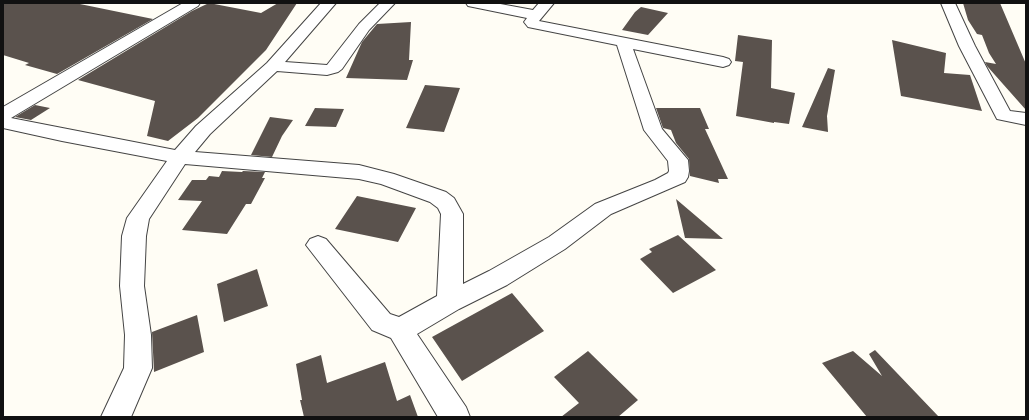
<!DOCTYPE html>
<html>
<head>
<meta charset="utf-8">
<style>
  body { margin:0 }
  #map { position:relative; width:1029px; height:420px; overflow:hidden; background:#fffdf5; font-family:Georgia,serif }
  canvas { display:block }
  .frame { position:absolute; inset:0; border:4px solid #111; pointer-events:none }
</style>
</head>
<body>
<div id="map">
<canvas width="1029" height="420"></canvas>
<div class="frame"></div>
</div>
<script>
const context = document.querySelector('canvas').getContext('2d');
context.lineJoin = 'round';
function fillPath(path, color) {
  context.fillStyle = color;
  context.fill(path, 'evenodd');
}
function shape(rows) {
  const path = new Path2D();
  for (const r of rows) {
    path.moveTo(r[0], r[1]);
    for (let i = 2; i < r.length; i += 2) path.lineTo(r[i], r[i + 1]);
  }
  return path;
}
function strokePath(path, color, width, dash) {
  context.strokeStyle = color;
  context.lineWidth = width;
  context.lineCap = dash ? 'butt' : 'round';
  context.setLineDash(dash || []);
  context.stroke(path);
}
fillPath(shape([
  [3,3,75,3,153,19,57,74,25,65,29,63,3,55],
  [209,3,261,13,278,3,297,3,266,50,198,118,168,141,147,136,155,101,78,80,192,11],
  [963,3,1000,3,1026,64,1026,110,987,66,985,62,996,64,989,53,982,35,977,34,968,20],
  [641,7,668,13,648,35,622,30,635,12],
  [411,22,409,60,413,60,407,80,346,78,362,42,377,24],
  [738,35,772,40,771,88,795,93,789,124,774,122,774,123,736,116,743,62,735,61],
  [892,40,946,53,944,73,970,75,982,111,901,96],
  [828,68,835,70,827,116,828,132,802,127],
  [425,85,460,88,444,132,406,128],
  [35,105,50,108,31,120,15,117],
  [315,108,344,109,336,127,305,126],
  [656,108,700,108,709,129,705,129,728,179,718,179,719,183,690,176,689,159,676,143,671,130,663,128],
  [270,117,293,120,282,136,272,157,251,155],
  [222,171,242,172,243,171,265,172,262,178,265,178,251,204,246,204,227,234,182,230,202,201,178,200,192,180,206,180,209,176,219,177],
  [357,196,416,208,398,242,335,229],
  [676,199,723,239,685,238],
  [678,235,716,270,673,293,640,259,652,252,649,249],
  [257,269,268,306,224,322,217,284],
  [512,293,544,331,462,381,432,337],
  [197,315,204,352,154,372,152,332],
  [875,350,939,417,867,417,822,363,853,351,882,376,869,354],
  [588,351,638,400,618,417,561,417,579,403,554,377],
  [321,355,327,383,385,362,397,401,410,395,418,417,304,417,300,400,302,400,296,364]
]), '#5a524d');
const street = shape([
  [183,3,200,3,198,6,11,118,175,150,196,126,267,63,321,3,336,3,285,62,327,65,359,24,380,3,395,3,369,30,342,69,338,72,327,75,277,71,210,134,195,152,359,165,394,174,446,192,454,198,463,214,463,284,489,271,549,237,595,204,655,180,668,173,669,171,668,161,644,130,617,45,528,27,524,22,527,18,473,7,468,6,466,3,495,3,533,10,539,3,554,3,539,21,723,57,729,59,731,62,729,65,723,67,633,49,662,129,688,160,689,171,688,177,685,182,611,214,565,249,507,285,459,309,417,334,466,407,470,417,438,417,391,338,372,330,306,245,310,239,318,236,326,239,390,314,399,317,437,296,441,214,438,208,430,202,381,184,359,179,185,164,149,219,146,236,144,286,151,335,152,368,131,417,101,417,124,368,125,335,120,286,122,236,127,218,167,161,62,141,3,128,3,107,183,3],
  [941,3,955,3,975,46,1010,111,1026,113,1026,125,997,119,959,46,941,3]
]);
strokePath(street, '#444', 2);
fillPath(street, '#fff');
</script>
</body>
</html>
